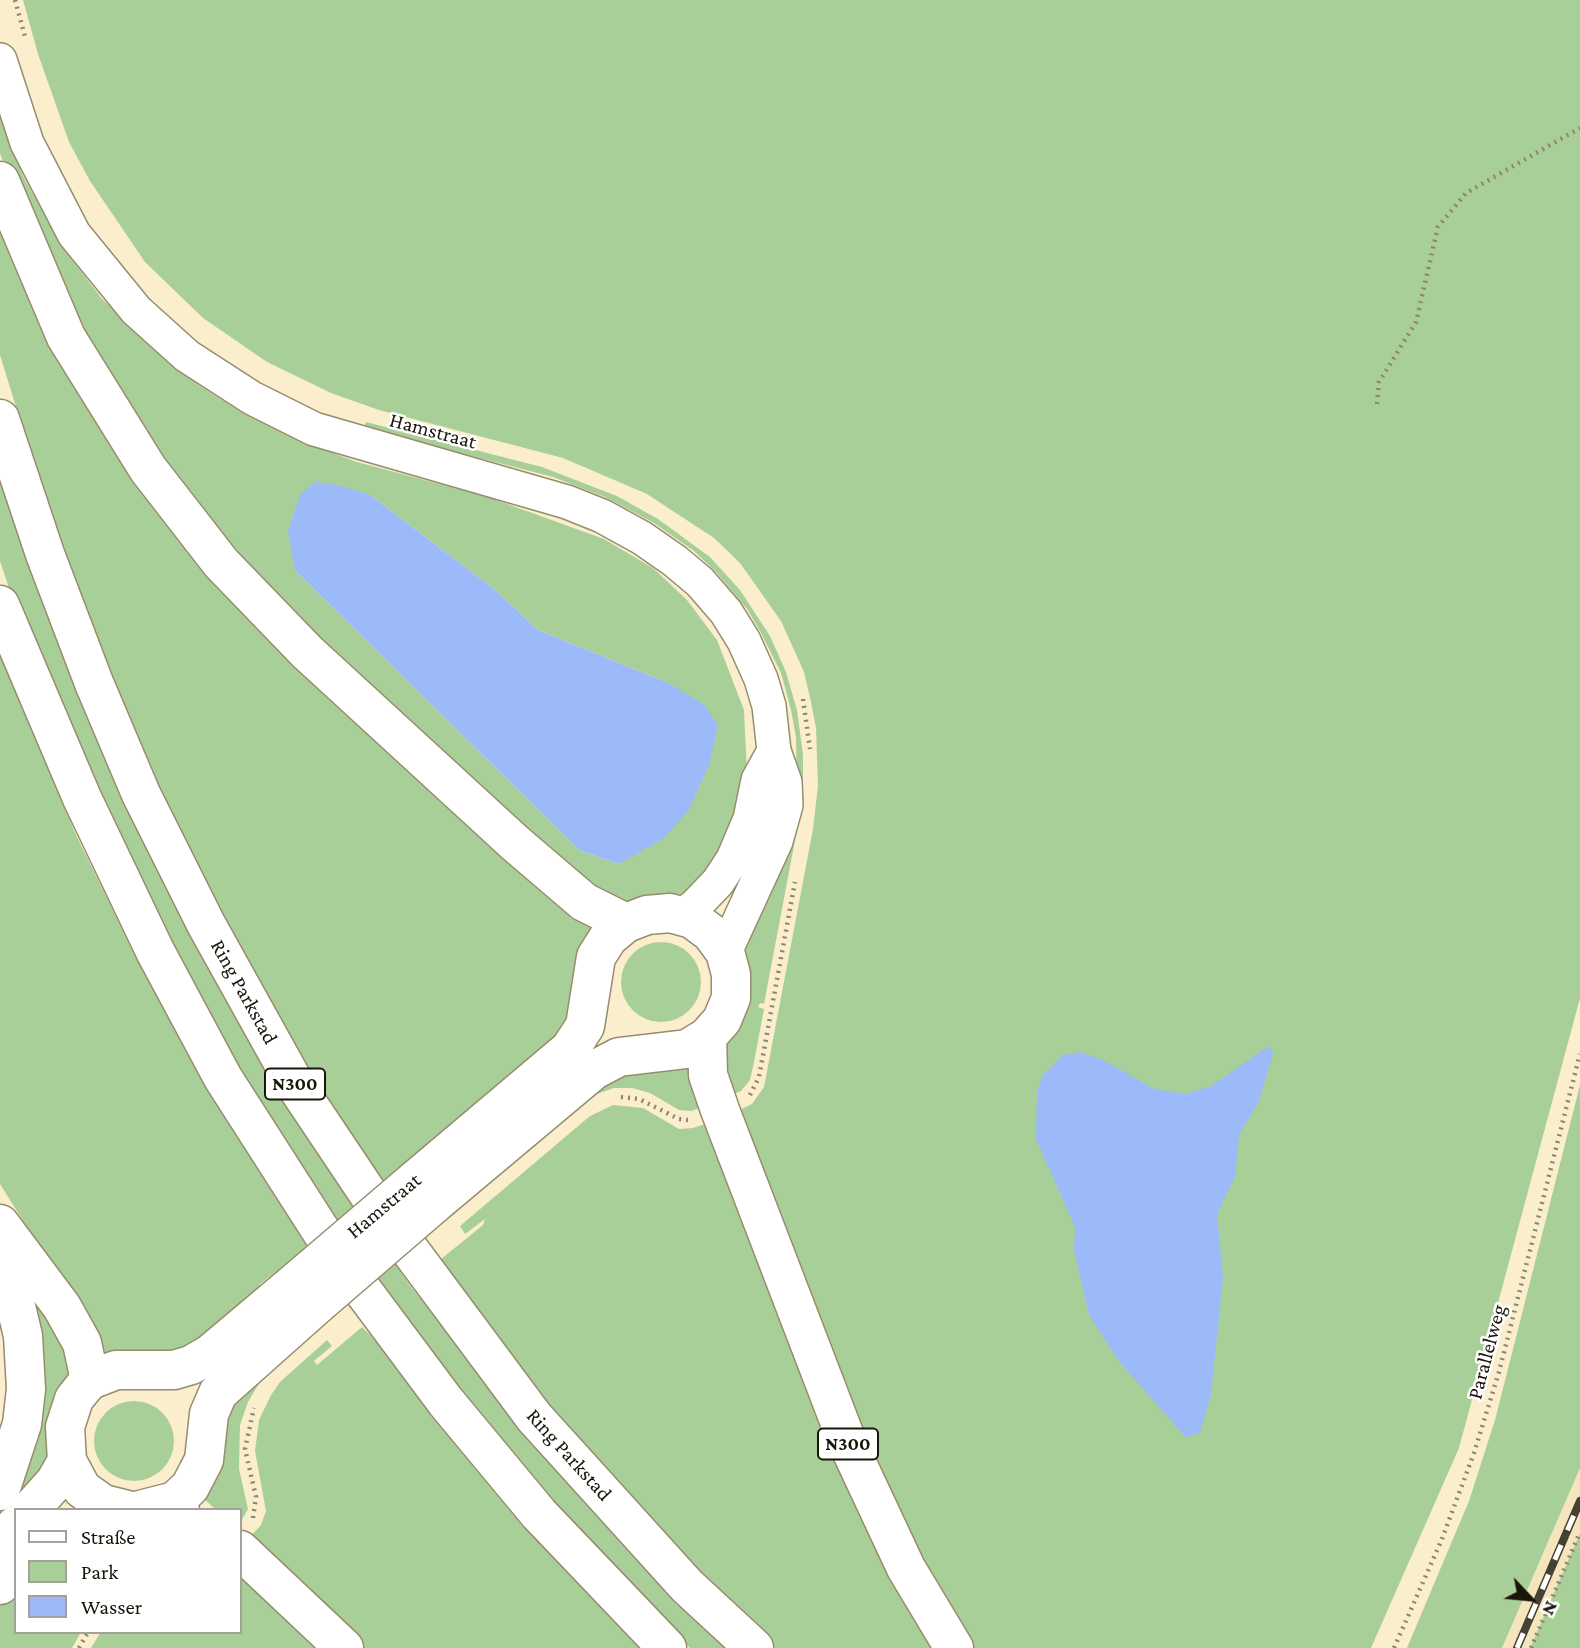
<!DOCTYPE html>
<html>
<head>
<meta charset="utf-8">
<style>
  body { margin:0 }
  #map { position:relative; width:1580px; height:1648px; overflow:hidden; background:#faeecd; font-family:"Crimson Pro",serif }
  canvas { display:block }
  .legend { position:absolute; left:14px; top:1508px; width:228px; height:126px; box-sizing:border-box; background:#fff; border:2px solid #a3a19d; margin:0; padding:9px 12px; list-style:none; font-size:21px; color:#1a1509 }
  .legend li { display:flex; align-items:center; gap:14px; height:35px }
  .legend b { width:35px; border:2px solid #a3a19d }
  .north { position:absolute; left:1496px; top:1564px; width:70px; height:70px; -webkit-text-stroke:5px #fff; paint-order:stroke; rotate:116deg; font-size:19px; font-weight:700; line-height:28px; text-align:center; color:#1a1509 }
  .north::after { content:''; display:block; margin:auto; width:24px; height:32px; background:#1a1509; clip-path:polygon(50% 0,100% 100%,50% 72%,0 100%) }
</style>
</head>
<body>
<div id="map">
<canvas width="1580" height="1648"></canvas>
<ul class="legend">
<li><b style="height:9px;background:#fff"></b>Straße</li>
<li><b style="height:19px;background:#a9cf98"></b>Park</li>
<li><b style="height:19px;background:#9cbaf9"></b>Wasser</li>
</ul>
<div class="north">N</div>
</div>
<script>
const context = document.querySelector('canvas').getContext('2d');
context.lineJoin = 'round';
function fillPath(path, color) {
  context.fillStyle = color;
  context.fill(path, 'evenodd');
}
function shape(rows) {
  const path = new Path2D();
  for (const r of rows) {
    if (r.length === 3) {
      path.moveTo(r[0] + r[2], r[1]);
      path.arc(r[0], r[1], r[2], 0, 2 * Math.PI);
      continue;
    }
    path.moveTo(r[0], r[1]);
    for (let i = 2; i < r.length; i += 2) path.lineTo(r[i], r[i + 1]);
  }
  return path;
}
function strokePath(path, color, width, dash) {
  context.strokeStyle = color;
  context.lineWidth = width;
  context.lineCap = dash ? 'butt' : 'round';
  context.setLineDash(dash || []);
  context.stroke(path);
}
function write(font, color, halo, rows, align = 'center') {
  context.font = font + ' "Crimson Pro",serif';
  context.lineWidth = 5;
  context.setLineDash([]);
  context.textBaseline = 'middle';
  context.strokeStyle = halo;
  context.fillStyle = color;
  for (const [text, x, y, turn = 0] of rows) {
    context.save();
    context.translate(x, y);
    context.rotate((+turn || 0) * Math.PI / 180);
    context.textAlign = isNaN(turn) ? turn : align;
    if (halo) context.strokeText(text, 0, 0);
    context.fillText(text, 0, 0);
    context.restore();
  }
}
fillPath(shape([
  [1580,1468,1580,1533,1574,1547,1530,1648,1502,1648]
]), '#f4e5bc');
fillPath(shape([
  [23,0,1580,0,1580,998,1459,1448,1371,1648,971,1648,889,1506,735,1112,752,1104,764,1087,813,829,818,785,816,728,811,702,804,672,781,621,740,563,714,538,647,494,563,458,379,410,331,393,267,362,203,318,145,262,90,181,69,142,38,54],
  [0,115,23,176,63,248,102,299,197,384,239,411,298,440,357,462,488,497,604,539,653,568,687,600,717,640,744,710,747,773,724,857,685,893,633,901,618,901,601,896,270,600,212,532,71,331,17,205,0,153],
  [370,495,494,589,538,630,666,682,619,864,579,850,295,570],
  [0,211,100,414,594,927,573,1008,559,1042,379,1185,302,1074,154,784,60,549,0,355],
  [366,422,542,467,617,496,658,519,710,557,740,590,770,636,786,672,797,710,803,755,803,798,764,1004,760,1003,758,1007,764,1009,754,1062,750,1080,741,1091,725,1098,720,1065,744,943,797,789,796,737,791,710,781,673,760,631,747,609,716,572,694,551,654,523,605,497,553,477,364,428],
  [0,470,56,639,186,927,315,1151,411,1287,552,1464,728,1648,690,1648,621,1580,520,1465,415,1335,326,1217,162,938,24,633,0,561],
  [0,653,76,835,136,957,210,1093,308,1246,260,1284,256,1299,188,1351,109,1358,0,1184],
  [661,982,40],
  [690,1065,705,1106,691,1111,679,1110,650,1093,632,1088,614,1088,591,1096,605,1076],
  [1580,1085,1580,1468,1502,1648,1407,1648,1469,1501,1495,1420],
  [613,1105,643,1108,679,1129,693,1128,711,1122,945,1648,775,1648,695,1574,540,1404,435,1264,483,1225,485,1219,465,1234,460,1226,590,1116],
  [39,1293,70,1363,69,1376,47,1459,29,1496,1,1514,10,1497,32,1309],
  [362,1327,379,1344,645,1648,364,1648,246,1541,261,1525,266,1511,255,1451,259,1420,271,1395,280,1382,327,1340,332,1346,314,1361,317,1365],
  [264,1375,248,1402,240,1425,239,1469,248,1509,240,1523,240,1510,216,1510,201,1496,230,1401],
  [134,1441,40],
  [1580,1533,1580,1648,1530,1648,1574,1547],
  [240,1566,330,1648,91,1648,101,1632,240,1632],
  [16,1588,16,1632,81,1632,72,1648,0,1648,0,1606]
]), '#a9cf98');
fillPath(shape([
  [315,482,339,485,370,495,494,589,538,630,666,682,705,705,718,726,709,765,688,811,664,838,619,864,579,850,295,570,288,531,300,495],
  [1269,1046,1273,1054,1259,1101,1239,1135,1235,1177,1217,1214,1223,1277,1211,1394,1200,1432,1186,1438,1118,1360,1089,1315,1074,1250,1075,1227,1036,1139,1037,1092,1043,1075,1063,1055,1080,1052,1103,1060,1154,1089,1186,1094,1211,1086]
]), '#9cbaf9');
const minor = shape([
  [0,60,27,143,74,234,136,310,187,356,252,398,314,429,567,502,602,516,642,538,675,561,700,582,726,612,744,641,761,679,769,706,774,751,785,782,786,805,776,841,725,952],
  [680,916,694,907,718,882,733,859,750,819,758,780,774,751]
]);
const major = shape([
  [415,1180,570,1049,585,1026,596,957,608,938,626,923,647,915,670,913,692,919,711,933,725,952,731,974,731,998,722,1020,707,1037,687,1049,619,1057,594,1070,433,1205],
  [30,1510,55,1482,67,1461],
  [127,1510,103,1504,82,1489,67,1461,65,1427,74,1399,82,1389,90,1380,116,1370,174,1370,191,1365,210,1354,299,1279],
  [140,1510,175,1501,190,1487,204,1460,209,1414,218,1393,318,1304],
  [0,1541,16,1525],
  [0,1585,16,1569]
]);
const highway = shape([
  [0,181,66,337,148,469,221,563,307,652,515,843,584,902,626,923],
  [0,419,45,554,94,683,141,794,206,924,296,1086,371,1198,534,1417,687,1586,754,1648],
  [0,605,82,798,155,951,223,1078,337,1256,446,1402,539,1514,667,1648],
  [707,1037,708,1075,720,1110,848,1444,906,1568,954,1648],
  [0,1224,62,1307,82,1343,90,1380],
  [0,1255,8,1272,23,1336,26,1389,22,1424,0,1491],
  [164,1505,180,1510],
  [240,1550,344,1648]
]);
strokePath(minor, '#978c6d', 36);
strokePath(major, '#978c6d', 41);
strokePath(highway, '#978c6d', 41);
strokePath(shape([
  [15,0,26,40],
  [1377,404,1379,382,1416,322,1438,227,1466,193,1580,128],
  [803,699,810,749],
  [750,1095,759,1077,795,882],
  [621,1097,639,1099,679,1119,688,1120],
  [253,1518,256,1497,245,1449,254,1408],
  [79,1648,88,1632],
  [1394,1648,1442,1539,1474,1453,1499,1372,1580,1054],
  [1531,1648,1580,1532]
]), '#8e856e', 4.5, [2, 5]);
strokePath(minor, '#fff', 33);
strokePath(major, '#fff', 38);
strokePath(highway, '#fff', 38);
const rail = shape([
  [1517,1648,1580,1501]
]);
strokePath(rail, '#474131', 8);
strokePath(rail, '#fff', 5, [16]);
const majorBridge = shape([
  [299,1279,415,1180],
  [318,1304,433,1205]
]);
strokePath(majorBridge, '#978c6d', 41, []);
strokePath(majorBridge, '#fff', 38);
for (const [x, y, w] of [
  [295,1084,60],
  [848,1444,60]
]) {
  const box = new Path2D();
  box.roundRect(x - w / 2, y - 15.5, w, 31, 5);
  context.fillStyle = '#fff';
  context.fill(box);
  strokePath(box, '#1a1509', 2);
}
write('bold 19px', '#1a1509', null, [
  ["N300",295,1084],
  ["N300",848,1444]
]);
write('21px', '#1a1509', '#fff', [
  ["Hamstraat",433,431,15],
  ["Ring Parkstad",244,992,61],
  ["Hamstraat",384,1206,-40],
  ["Parallelweg",1487,1352,-75],
  ["Ring Parkstad",569,1455,48]
]);
</script>
</body>
</html>
